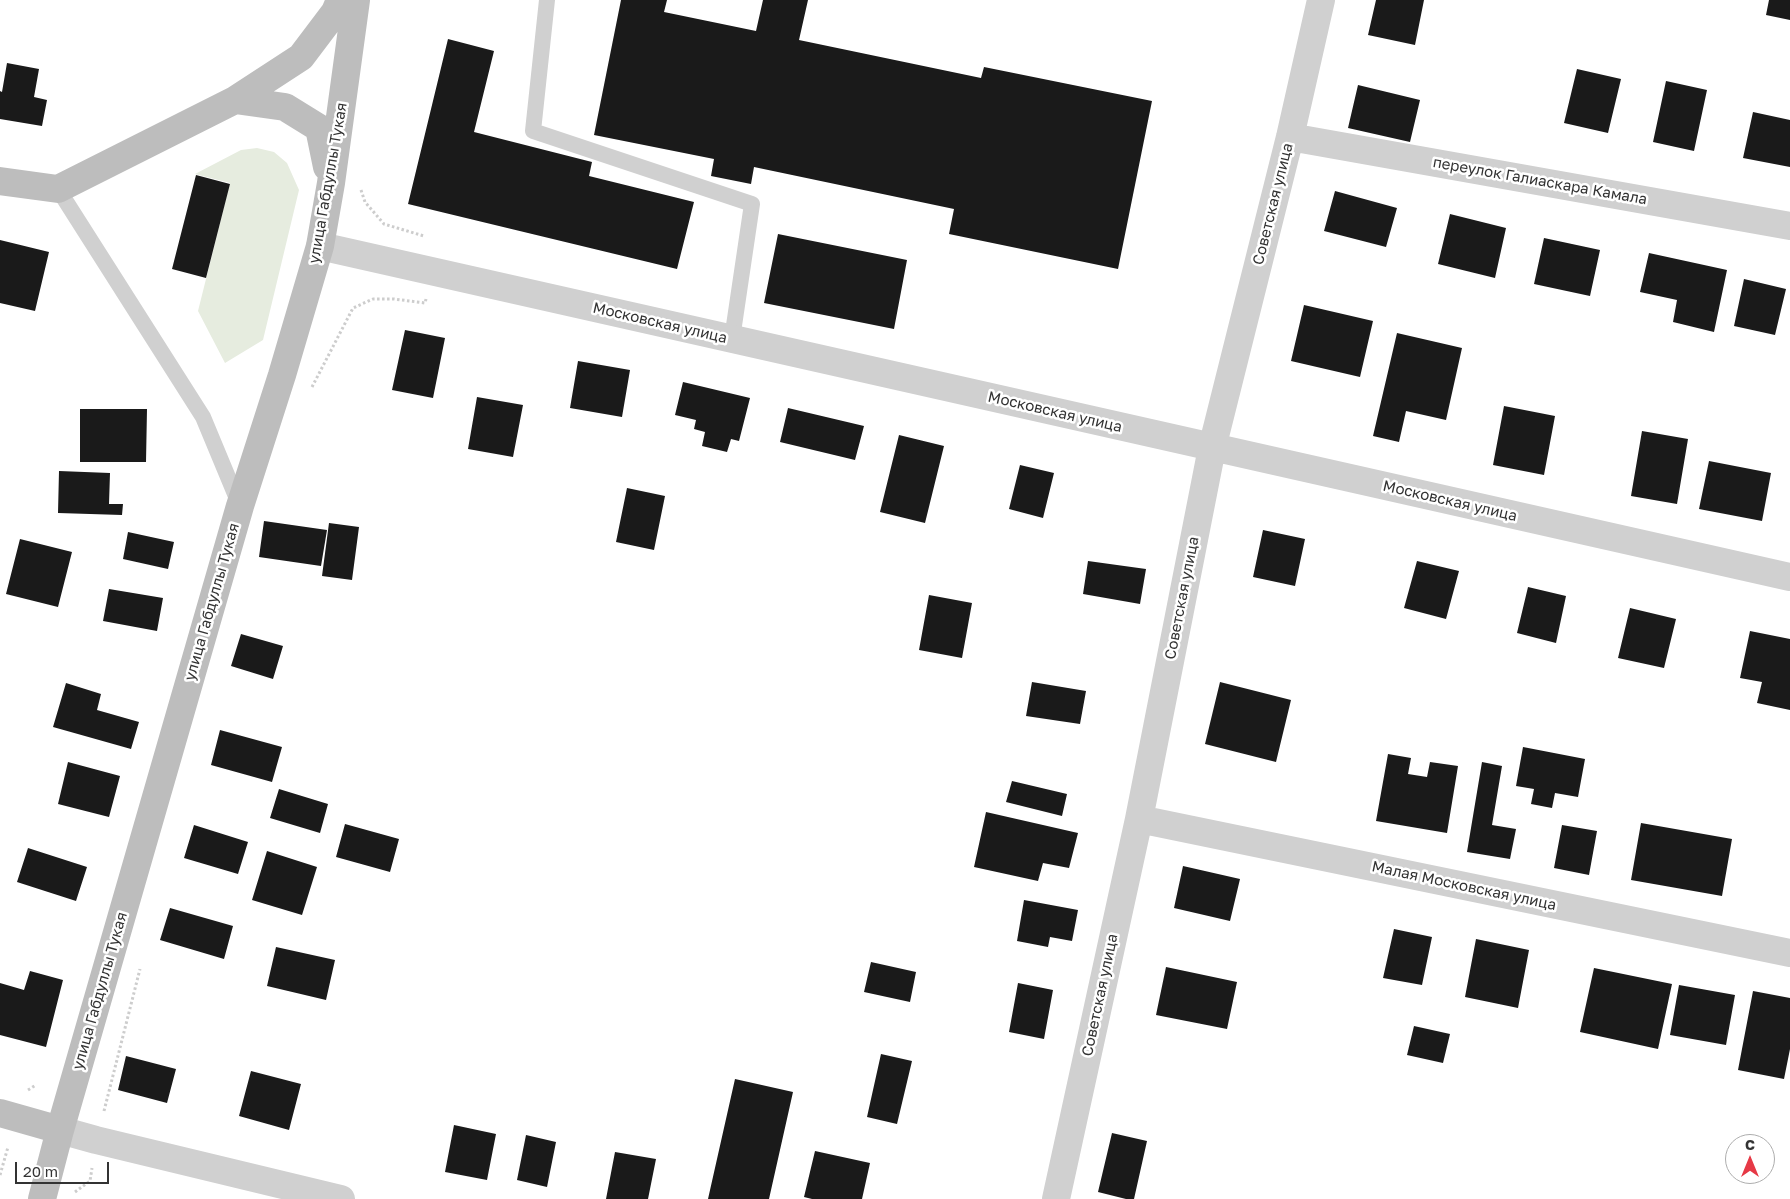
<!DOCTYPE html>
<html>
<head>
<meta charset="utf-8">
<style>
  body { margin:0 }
  #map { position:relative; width:1790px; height:1199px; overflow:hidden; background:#fff; font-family:"Golos Text",sans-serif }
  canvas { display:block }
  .north { position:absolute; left:1725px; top:1134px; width:50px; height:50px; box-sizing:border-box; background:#fff; border:1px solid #adadad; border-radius:50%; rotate:0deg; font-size:14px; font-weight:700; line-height:20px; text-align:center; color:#333 }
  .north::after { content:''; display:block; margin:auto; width:18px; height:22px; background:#e63946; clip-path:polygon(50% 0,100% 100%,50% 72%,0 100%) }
  .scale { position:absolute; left:15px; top:1162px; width:94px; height:22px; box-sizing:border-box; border:2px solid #333; border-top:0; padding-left:6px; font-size:15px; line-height:18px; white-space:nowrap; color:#333; -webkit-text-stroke:4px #fff; paint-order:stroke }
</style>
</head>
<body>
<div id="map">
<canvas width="1790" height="1199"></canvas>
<div class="north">С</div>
<div class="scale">20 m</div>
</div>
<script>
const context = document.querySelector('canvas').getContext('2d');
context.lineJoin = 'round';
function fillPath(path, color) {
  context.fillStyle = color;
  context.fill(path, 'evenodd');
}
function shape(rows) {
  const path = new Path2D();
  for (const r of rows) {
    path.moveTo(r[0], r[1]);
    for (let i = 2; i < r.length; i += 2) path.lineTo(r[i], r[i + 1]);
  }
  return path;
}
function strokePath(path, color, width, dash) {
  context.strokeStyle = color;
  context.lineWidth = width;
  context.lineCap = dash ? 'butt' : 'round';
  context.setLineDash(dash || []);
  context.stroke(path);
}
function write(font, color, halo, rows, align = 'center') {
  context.font = font + ' "Golos Text",sans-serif';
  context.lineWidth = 5;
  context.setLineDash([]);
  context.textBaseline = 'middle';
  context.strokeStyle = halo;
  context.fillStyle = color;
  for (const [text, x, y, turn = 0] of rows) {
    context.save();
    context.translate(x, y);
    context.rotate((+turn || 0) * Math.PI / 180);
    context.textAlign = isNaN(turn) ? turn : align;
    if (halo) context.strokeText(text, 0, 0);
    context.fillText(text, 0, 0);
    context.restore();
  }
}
fillPath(shape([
  [257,148,274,152,287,163,299,190,263,340,225,363,198,311,230,183,195,174,241,150]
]), '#e6ecdf');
fillPath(shape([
  [621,0,667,0,664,12,756,31,763,0,808,0,799,40,981,78,984,67,1152,101,1118,269,949,234,954,209,754,167,751,184,711,176,714,159,594,135],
  [1376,0,1424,0,1415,45,1368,35],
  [1769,0,1790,0,1790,20,1766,15],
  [448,39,494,51,474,132,592,162,589,176,694,202,677,269,408,204],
  [7,63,39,69,34,97,47,100,42,126,0,119,0,91,2,92],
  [1577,69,1621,79,1608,133,1564,123],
  [1666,81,1707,90,1694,151,1653,142],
  [1358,85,1420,100,1410,142,1348,128],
  [1753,112,1790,120,1790,167,1743,158],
  [196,175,230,184,206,278,172,269],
  [1335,191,1397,208,1386,247,1324,231],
  [1450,214,1506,228,1495,278,1438,264],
  [778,234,907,260,894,329,764,303],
  [1544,238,1600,250,1590,296,1534,284],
  [0,240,49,252,35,311,0,303],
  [1649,253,1727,270,1714,332,1673,322,1677,300,1640,292],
  [1744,279,1786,289,1775,335,1734,326],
  [1304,305,1373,321,1360,377,1291,361],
  [405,330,445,338,433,398,392,390],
  [1397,333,1462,348,1446,420,1406,411,1399,442,1373,436],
  [578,361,630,370,622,417,570,408],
  [683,382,750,398,739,441,731,439,727,452,702,446,705,432,694,429,696,420,675,415],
  [477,397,523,405,513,457,468,449],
  [1504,406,1555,416,1544,475,1493,465],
  [788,408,864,426,855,460,780,442],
  [80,409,147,409,146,462,80,462],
  [1642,431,1688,439,1677,504,1631,496],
  [899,435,944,446,925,523,880,512],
  [1709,461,1771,473,1762,521,1699,509],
  [1020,465,1054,473,1043,518,1009,509],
  [59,471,110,473,109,504,123,504,122,515,58,513],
  [627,488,665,496,654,550,616,542],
  [264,521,327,530,321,566,259,557],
  [329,523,359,527,352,580,322,576],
  [1263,530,1305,539,1295,586,1253,577],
  [128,532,174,542,168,569,123,559],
  [20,539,72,552,58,607,6,594],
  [1088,561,1146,569,1140,604,1083,594],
  [1417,561,1459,571,1446,619,1404,608],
  [1528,587,1566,596,1556,643,1517,633],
  [109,589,163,598,157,631,103,621],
  [929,595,972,603,962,658,919,650],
  [1630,608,1676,619,1664,668,1618,658],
  [1750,631,1790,639,1790,710,1757,703,1762,682,1740,678],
  [241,634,283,646,273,679,231,666],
  [1032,682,1086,691,1080,724,1026,716],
  [1220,682,1291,700,1276,762,1205,744],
  [66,683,101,694,97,710,139,722,131,749,53,727],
  [220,730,282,747,272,782,211,765],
  [1523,747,1585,759,1578,797,1555,793,1552,808,1531,804,1534,789,1516,786],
  [1388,754,1411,758,1408,774,1427,777,1430,762,1458,766,1447,833,1376,821],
  [68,762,120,776,109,817,58,804],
  [1482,762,1502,766,1492,825,1516,829,1510,859,1467,852],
  [1012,781,1067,794,1062,816,1006,802],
  [279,789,328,804,320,833,270,818],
  [986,812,1078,833,1069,868,1043,863,1038,881,974,867],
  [1641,823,1732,839,1722,896,1631,880],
  [345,824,399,839,390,872,336,857],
  [194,825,248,842,238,874,184,858],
  [1562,825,1597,831,1589,875,1554,868],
  [28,848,87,867,76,901,17,882],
  [267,851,317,867,302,915,252,900],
  [1183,866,1240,879,1230,921,1174,908],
  [1024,900,1078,910,1072,941,1050,937,1048,947,1017,941],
  [170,908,233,926,224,959,160,940],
  [1394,929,1432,937,1422,985,1383,978],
  [1476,939,1529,950,1518,1008,1465,997],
  [276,947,335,960,326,1000,267,986],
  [871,962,916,972,910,1002,864,992],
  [1166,967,1237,982,1227,1029,1156,1015],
  [1594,968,1672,984,1658,1049,1580,1032],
  [30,971,63,980,46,1047,0,1035,0,983,24,990],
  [1018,983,1053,990,1044,1039,1009,1032],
  [1679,985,1735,995,1726,1045,1670,1035],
  [1753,991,1790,998,1790,1049,1784,1079,1738,1070],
  [1414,1026,1450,1034,1443,1063,1407,1055],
  [881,1054,912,1061,897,1124,867,1117],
  [126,1056,176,1069,167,1103,118,1090],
  [251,1071,301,1084,289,1130,239,1116],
  [735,1079,793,1092,769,1199,708,1199],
  [454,1125,496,1134,487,1180,445,1172],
  [1112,1133,1147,1141,1134,1199,1126,1199,1098,1192],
  [526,1135,556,1142,547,1187,517,1180],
  [815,1151,870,1163,862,1199,812,1199,804,1197],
  [615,1152,656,1159,648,1199,606,1199]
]), '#1a1a1a');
strokePath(shape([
  [361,190,365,202,384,224,424,236],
  [312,387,353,308,373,299,394,299,425,303,426,299],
  [28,1090,36,1085],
  [104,1111,140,969],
  [0,1175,8,1147],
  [75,1192,90,1181,92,1168]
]), '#cdcdcd', 3, [2.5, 2.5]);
strokePath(shape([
  [547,0,533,131,752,204,732,339],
  [58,189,203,417,240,506]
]), '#d0d0d0', 16);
strokePath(shape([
  [1290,137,1790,226],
  [320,246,1790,577],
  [1139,819,1790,953],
  [60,1130,96,1140,341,1199],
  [1056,1199,1139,819,1212,448,1290,137,1321,0]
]), '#d0d0d0', 28);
strokePath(shape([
  [235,100,285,107,319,128,327,167],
  [0,181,58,189,235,100,301,57,335,12,340,0],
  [0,1113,60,1130],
  [42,1199,60,1130,240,506,282,375,320,246,331,183,356,0]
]), '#bdbdbd', 28);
write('15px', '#333', '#fff', [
  ["переулок Галиаскара Камала",1540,181,10],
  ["улица Габдуллы Тукая",328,183,-80],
  ["Советская улица",1273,204,-76],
  ["Московская улица",660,323,13],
  ["Московская улица",1055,412,13],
  ["Московская улица",1450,501,13],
  ["Советская улица",1182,598,-79],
  ["улица Габдуллы Тукая",212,602,-74],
  ["Малая Московская улица",1464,886,12],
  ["улица Габдуллы Тукая",100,991,-74],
  ["Советская улица",1100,995,-78]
]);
</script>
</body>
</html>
